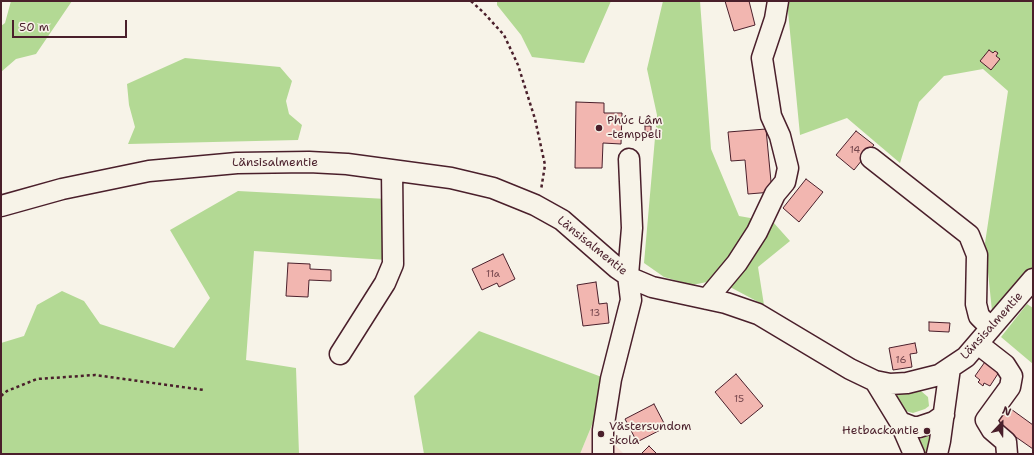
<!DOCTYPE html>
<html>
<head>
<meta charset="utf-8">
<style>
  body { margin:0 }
  #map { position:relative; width:1034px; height:455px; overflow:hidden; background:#f7f3e8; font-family:"Shantell Sans",sans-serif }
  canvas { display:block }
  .frame { position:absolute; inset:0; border:2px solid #4a1f2b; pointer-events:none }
  .north { position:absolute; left:982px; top:403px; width:40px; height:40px; -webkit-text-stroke:3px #f7f3e8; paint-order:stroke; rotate:22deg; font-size:11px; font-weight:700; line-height:16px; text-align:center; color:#4a1f2b }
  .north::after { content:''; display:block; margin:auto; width:14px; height:18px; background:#4a1f2b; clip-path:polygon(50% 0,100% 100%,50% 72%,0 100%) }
  .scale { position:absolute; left:12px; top:20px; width:115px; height:18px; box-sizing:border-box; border:2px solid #4a1f2b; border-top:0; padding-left:5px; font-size:12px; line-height:14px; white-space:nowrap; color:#4a1f2b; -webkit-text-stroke:3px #f7f3e8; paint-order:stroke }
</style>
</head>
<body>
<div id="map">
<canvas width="1034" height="455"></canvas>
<div class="frame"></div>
<div class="north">N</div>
<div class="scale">50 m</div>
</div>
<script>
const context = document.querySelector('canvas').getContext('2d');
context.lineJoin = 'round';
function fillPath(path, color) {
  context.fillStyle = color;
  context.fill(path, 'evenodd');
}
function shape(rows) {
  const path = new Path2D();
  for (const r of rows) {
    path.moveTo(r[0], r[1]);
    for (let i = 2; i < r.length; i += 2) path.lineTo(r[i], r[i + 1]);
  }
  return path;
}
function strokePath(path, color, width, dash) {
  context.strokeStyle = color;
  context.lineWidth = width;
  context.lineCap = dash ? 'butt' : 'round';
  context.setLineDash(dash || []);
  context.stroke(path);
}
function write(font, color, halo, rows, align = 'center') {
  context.font = font + ' "Shantell Sans",sans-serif';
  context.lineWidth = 3.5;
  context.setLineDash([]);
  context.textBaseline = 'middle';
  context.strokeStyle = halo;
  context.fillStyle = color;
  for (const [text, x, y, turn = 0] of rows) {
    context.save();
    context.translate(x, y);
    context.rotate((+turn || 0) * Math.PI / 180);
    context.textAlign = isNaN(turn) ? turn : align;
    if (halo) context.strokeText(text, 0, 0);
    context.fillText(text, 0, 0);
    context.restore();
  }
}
fillPath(shape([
  [594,420,613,421,616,446,624,454,580,454]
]), '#f6e1d7');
fillPath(shape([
  [11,1,72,1,36,54,16,59,1,72,1,26,5,23],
  [497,1,611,1,584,63,532,57,521,35,497,5],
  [663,1,700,1,711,149,739,216,773,222,790,241,758,267,764,305,730,287,712,281,692,285,664,277,644,263,657,115,647,69],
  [787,1,1033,1,1033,267,992,311,985,243,1008,91,983,69,944,76,919,102,900,163,847,118,800,135],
  [185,58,280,67,292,81,286,101,289,114,302,125,298,140,128,144,135,127,129,105,127,84],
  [238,191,387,199,387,260,254,251,246,360,296,368,299,454,1,454,1,343,24,336,37,305,62,291,84,301,100,324,174,348,210,298,170,230],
  [1027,304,1033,308,1033,364,1001,337],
  [479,331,607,379,594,420,580,454,424,454,414,396],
  [916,390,921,391,928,397,929,406,925,409,913,413,902,410,895,400,897,395,901,392],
  [934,433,930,454,917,454,914,442]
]), '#b3d994');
const building = shape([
  [725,1,749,1,755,25,734,31,725,1],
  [989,50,993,53,995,51,998,53,996,56,1000,59,991,70,980,61,989,50],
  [576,102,604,103,604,113,622,113,621,144,603,143,602,168,575,168,576,102],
  [645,126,651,126,651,132,645,132,645,126],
  [766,129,772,192,748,194,745,160,731,161,728,132,766,129],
  [856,131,874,145,854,170,836,155,856,131],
  [806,179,823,192,799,222,783,208,806,179],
  [503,254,515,279,499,287,497,283,482,290,472,269,503,254],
  [288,263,310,264,310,269,331,270,331,281,309,280,308,297,286,296,288,263],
  [596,282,599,304,607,303,609,323,583,326,577,285,596,282],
  [929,322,950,323,949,332,929,331,929,322],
  [915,343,917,353,910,354,912,367,893,370,889,348,915,343],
  [987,359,1001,369,990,386,984,383,983,386,978,382,980,380,975,376,987,359],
  [736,374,763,406,741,424,715,392,736,374],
  [654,404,666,427,637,442,625,419,654,404],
  [1004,404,1033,425,1033,449,993,421,1004,404],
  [649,446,657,454,641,454,649,446]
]);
fillPath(building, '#f2b6b0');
strokePath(building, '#4a1f2b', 1);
const minor = shape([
  [871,158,969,235,977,255,976,304,979,316,991,328],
  [1,206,62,189,149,171,237,163,309,162,347,164,451,178,493,188,535,205,562,220,617,268,633,279,652,287,726,303,758,314,850,369,875,381,890,384,907,383,939,375,966,357,1033,279],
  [707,299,737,263,757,232,775,194,785,182,788,168,780,136,771,116,762,58,775,19,778,1],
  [978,344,1005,365,1012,376,1010,387,986,420,992,430,1006,442,1007,454],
  [340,354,385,283,393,264,392,170],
  [875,381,900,422,914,454],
  [900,422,913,427,919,427,934,422,944,415],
  [603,454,603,430,611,379,631,300,628,275,632,228,629,159],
  [937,454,940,441,950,368]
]);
strokePath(minor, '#4a1f2b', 23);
strokePath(shape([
  [471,1,483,12,504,35,518,65,535,119,545,165,541,190],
  [1,396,7,391,37,379,95,375,204,390]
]), '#4a1f2b', 2.5, [3, 3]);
strokePath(minor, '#f7f3e8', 20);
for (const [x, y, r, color] of [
  [599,128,4,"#4a1f2b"],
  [927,431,4,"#4a1f2b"],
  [601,434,4,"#4a1f2b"]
]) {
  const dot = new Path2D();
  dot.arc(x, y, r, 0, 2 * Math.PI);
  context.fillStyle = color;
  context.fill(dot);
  strokePath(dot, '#f7f3e8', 1.5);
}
write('10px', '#74454c', null, [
  ["14",855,150],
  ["11a",493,274],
  ["13",595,313],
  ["16",901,360],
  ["15",739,399]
]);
write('12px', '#4a1f2b', '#f7f3e8', [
  ["Phúc Lâm",607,121],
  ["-temppeli",607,135],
  ["Västersundom",609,427],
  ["skola",609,441],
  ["Hetbackantie",919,431,"right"]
], 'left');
write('12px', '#4a1f2b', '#f7f3e8', [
  ["Länsisalmentie",275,163],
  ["Länsisalmentie",592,246,39],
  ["Länsisalmentie",992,326,-48]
]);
</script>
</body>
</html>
